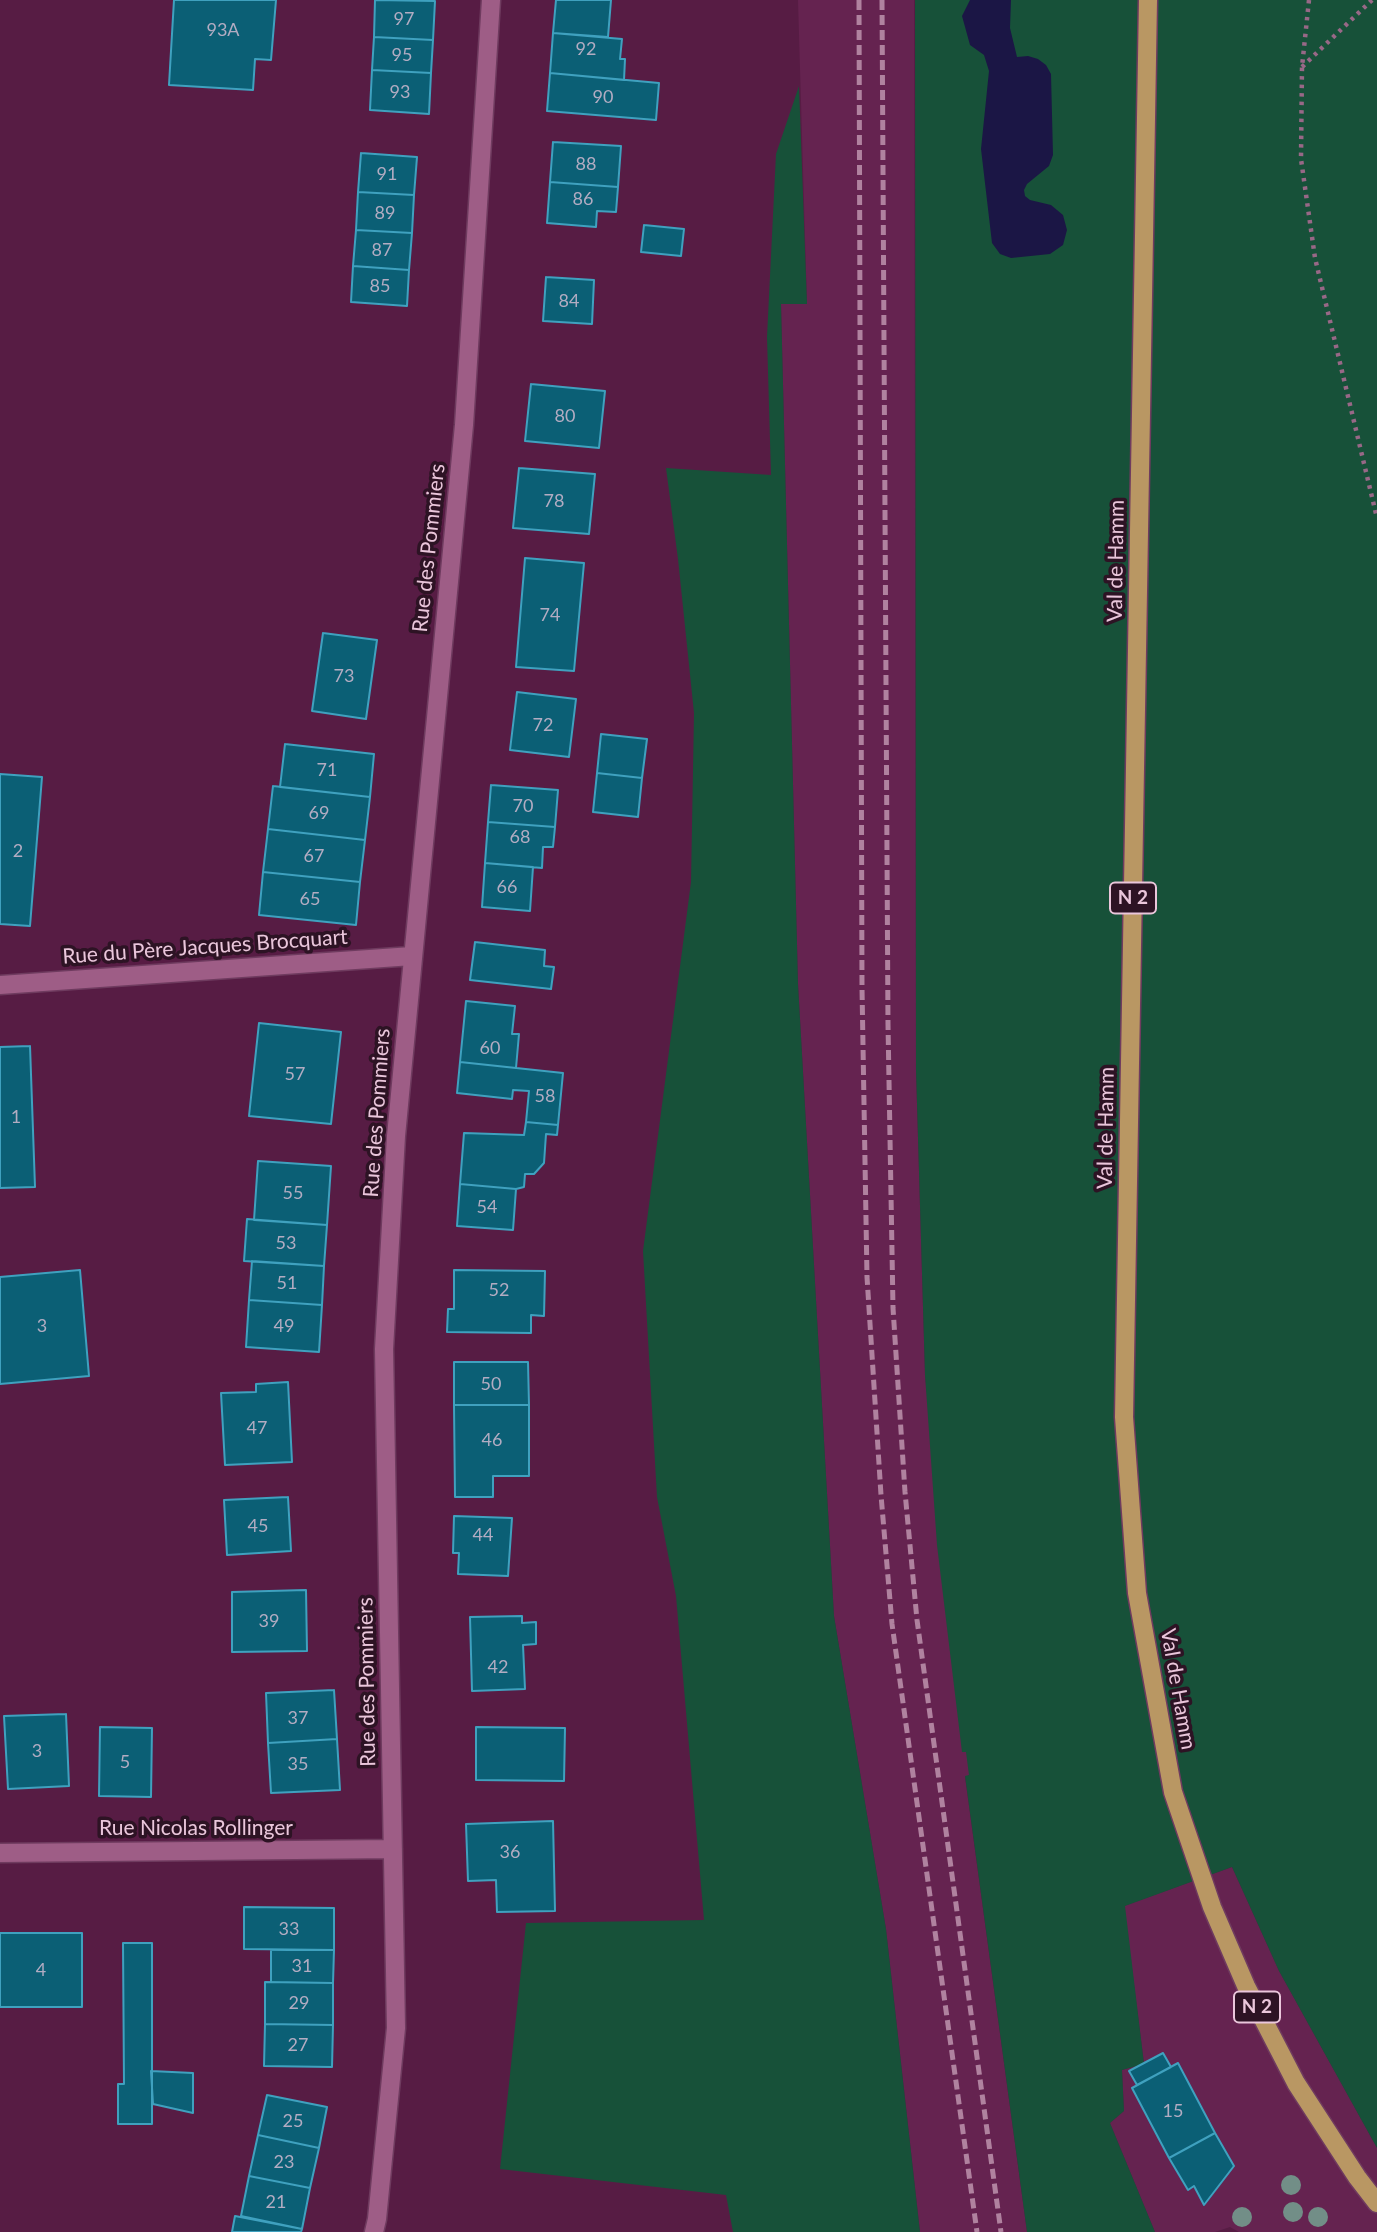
<!DOCTYPE html>
<html>
<head>
<meta charset="utf-8">
<style>
  body { margin:0 }
  canvas { display:block; background:#571c44 }
</style>
</head>
<body>
<canvas width="1377" height="2232"></canvas>
<script>
const context = document.querySelector('canvas').getContext('2d');
context.lineJoin = 'round';
function fillPath(path, color) {
  context.fillStyle = color;
  context.fill(path, 'evenodd');
}
function shape(rows) {
  const path = new Path2D();
  for (const r of rows) {
    path.moveTo(r[0], r[1]);
    for (let i = 2; i < r.length; i += 2) path.lineTo(r[i], r[i + 1]);
  }
  return path;
}
function strokePath(path, color, width, dash) {
  context.strokeStyle = color;
  context.lineWidth = width;
  context.lineCap = dash ? 'butt' : 'round';
  context.setLineDash(dash || []);
  context.stroke(path);
}
function write(font, color, halo, rows, align = 'center') {
  context.font = font + ' Lato,sans-serif';
  context.lineWidth = 7;
  context.setLineDash([]);
  context.textBaseline = 'middle';
  context.strokeStyle = halo;
  context.fillStyle = color;
  for (const [text, x, y, turn = 0] of rows) {
    context.save();
    context.translate(x, y);
    context.rotate((+turn || 0) * Math.PI / 180);
    context.textAlign = isNaN(turn) ? turn : align;
    if (halo) context.strokeText(text, 0, 0);
    context.fillText(text, 0, 0);
    context.restore();
  }
}
fillPath(shape([
  [798,0,914,0,916,1070,925,1375,971,1775,965,1777,1027,2232,920,2232,886,1929,834,1616,798,984,781,304,807,304],
  [1232,1867,1279,1971,1377,2148,1377,2232,1239,2232,1230,2227,1215,2232,1155,2232,1110,2123,1124,2111,1122,2070,1144,2063,1124,1906]
]), '#652350');
fillPath(shape([
  [915,0,1377,0,1377,2148,1279,1971,1232,1867,1125,1906,1144,2064,1122,2070,1124,2111,1110,2123,1155,2232,1027,2232,965,1776,969,1775,966,1752,962,1752,937,1545,925,1375,916,1070],
  [799,86,807,304,781,304,798,984,834,1616,886,1929,920,2232,733,2232,726,2195,500,2169,526,1923,704,1920,676,1596,657,1497,643,1251,691,882,694,713,678,559,666,468,771,475,767,337,776,154]
]), '#175139');
fillPath(shape([
  [970,0,1011,0,1010,28,1017,57,1028,56,1038,59,1046,65,1051,74,1053,155,1049,166,1027,184,1024,190,1025,196,1030,200,1051,205,1063,215,1067,230,1063,245,1050,254,1011,258,1000,254,992,243,981,149,989,71,984,55,970,45,962,16]
]), '#1b1645');
const building = shape([
  [174,0,276,0,271,60,255,59,253,90,169,85,174,0],
  [375,0,435,1,433,40,374,37,375,0],
  [556,0,611,0,608,37,553,33,556,0],
  [553,33,622,39,620,59,625,59,624,80,550,73,553,33],
  [374,37,433,40,431,73,372,70,374,37],
  [372,70,431,73,429,114,370,110,372,70],
  [550,73,659,83,656,120,547,111,550,73],
  [553,142,621,146,618,187,550,182,553,142],
  [361,153,417,157,414,195,358,192,361,153],
  [550,182,618,187,616,212,597,211,596,227,547,223,550,182],
  [358,192,414,195,412,233,356,230,358,192],
  [644,225,684,229,681,256,641,252,644,225],
  [356,230,412,233,409,270,353,266,356,230],
  [353,266,409,270,407,306,351,302,353,266],
  [546,277,594,280,592,324,543,321,546,277],
  [531,384,605,391,599,448,525,441,531,384],
  [519,468,595,474,589,534,513,528,519,468],
  [525,558,584,563,574,671,516,667,525,558],
  [323,633,377,640,366,719,312,711,323,633],
  [517,692,576,699,569,757,510,750,517,692],
  [601,734,647,739,642,778,597,773,601,734],
  [285,744,374,754,370,797,280,787,285,744],
  [597,773,642,778,638,817,593,812,597,773],
  [0,774,42,777,30,926,0,924,0,774],
  [491,785,558,790,555,827,488,822,491,785],
  [273,786,370,797,365,840,268,829,273,786],
  [488,822,555,827,553,847,543,847,542,868,485,863,488,822],
  [268,829,365,840,360,882,263,872,268,829],
  [485,863,533,867,530,911,482,907,485,863],
  [263,872,360,882,356,925,259,915,263,872],
  [475,942,545,950,544,966,554,967,551,989,470,980,475,942],
  [466,1001,515,1006,512,1034,519,1034,516,1068,460,1062,466,1001],
  [259,1023,341,1032,331,1124,249,1116,259,1023],
  [30,1046,35,1187,0,1188,0,1047,30,1046],
  [460,1062,563,1073,558,1125,526,1122,529,1091,513,1090,512,1099,457,1093,460,1062],
  [526,1122,558,1125,557,1135,546,1134,544,1163,534,1174,525,1174,524,1187,516,1189,460,1184,464,1133,524,1135,526,1122],
  [258,1161,331,1166,327,1225,254,1220,258,1161],
  [460,1184,516,1189,513,1230,457,1226,460,1184],
  [247,1219,327,1225,324,1266,244,1261,247,1219],
  [252,1261,324,1266,322,1305,249,1300,252,1261],
  [80,1270,89,1376,0,1384,0,1277,80,1270],
  [454,1270,545,1271,544,1316,531,1315,531,1333,447,1332,448,1309,454,1309,454,1270],
  [249,1300,322,1305,319,1352,246,1347,249,1300],
  [454,1362,528,1362,529,1405,454,1405,454,1362],
  [288,1382,292,1462,225,1465,221,1393,256,1392,256,1384,288,1382],
  [454,1405,529,1405,529,1476,493,1476,493,1497,455,1497,454,1405],
  [288,1497,291,1551,227,1555,224,1500,288,1497],
  [454,1516,512,1518,508,1576,458,1574,459,1553,453,1553,454,1516],
  [306,1590,307,1651,232,1652,232,1592,306,1590],
  [522,1616,522,1623,536,1622,536,1644,523,1645,525,1689,472,1691,470,1617,522,1616],
  [334,1690,337,1739,268,1743,266,1693,334,1690],
  [66,1714,69,1786,8,1789,4,1716,66,1714],
  [100,1727,152,1728,151,1797,99,1796,100,1727],
  [476,1727,565,1728,564,1781,476,1780,476,1727],
  [337,1739,340,1790,271,1793,268,1743,337,1739],
  [553,1821,555,1911,497,1912,496,1880,468,1881,466,1824,553,1821],
  [244,1907,334,1908,334,1950,244,1949,244,1907],
  [0,1933,82,1933,82,2007,0,2007,0,1933],
  [123,1943,152,1943,152,2124,118,2124,118,2084,124,2084,123,1943],
  [271,1950,334,1950,333,1983,271,1982,271,1950],
  [265,1982,333,1983,333,2025,265,2024,265,1982],
  [265,2024,333,2025,332,2067,264,2066,265,2024],
  [1163,2053,1171,2067,1137,2085,1129,2071,1163,2053],
  [1178,2063,1215,2133,1169,2158,1132,2088,1178,2063],
  [151,2071,193,2073,193,2113,153,2104,151,2071],
  [267,2095,327,2107,319,2148,258,2135,267,2095],
  [1215,2133,1234,2166,1204,2205,1194,2186,1188,2190,1169,2158,1215,2133],
  [258,2135,319,2148,310,2188,249,2176,258,2135],
  [249,2176,310,2188,302,2229,241,2216,249,2176],
  [235,2216,302,2229,301,2232,232,2232,235,2216]
]);
fillPath(building, '#0b5f75');
strokePath(building, '#3fa1bf', 2);
const minor = shape([
  [0,985,412,956],
  [0,1853,393,1849],
  [374,2232,377,2219,396,2028,384,1349,396,1136,464,425,491,0]
]);
const major = shape([
  [1148,0,1124,1417,1137,1593,1173,1792,1212,1907,1246,1986,1296,2083,1357,2177,1377,2203]
]);
strokePath(minor, '#6f3b5f', 21);
strokePath(major, '#6f3b5f', 21);
strokePath(shape([
  [1309,0,1302,67,1301,159,1315,258,1377,518],
  [1302,67,1372,0]
]), '#986887', 4.5, [3.5, 5]);
strokePath(minor, '#9e5d86', 18);
strokePath(major, '#b99763', 18);
strokePath(shape([
  [859,0,862,988,867,1277,881,1495,892,1624,977,2232],
  [882,0,888,1024,893,1308,905,1492,917,1620,1001,2232]
]), '#b0829f', 5, [10, 5]);
context.fillStyle = '#728e87';
for (const [x, y] of [
  [1291,2185],
  [1293,2212],
  [1242,2217],
  [1318,2217]
]) {
  context.beginPath();
  context.arc(x, y, 10, 0, 2 * Math.PI);
  context.fill();
}
write('18px', '#b2acc2', null, [
  ["97",404,19],
  ["93A",223,30],
  ["92",586,49],
  ["95",402,55],
  ["93",400,92],
  ["90",603,97],
  ["88",586,164],
  ["91",387,174],
  ["86",583,199],
  ["89",385,213],
  ["87",382,250],
  ["85",380,286],
  ["84",569,301],
  ["80",565,416],
  ["78",554,501],
  ["74",550,615],
  ["73",344,676],
  ["72",543,725],
  ["71",327,770],
  ["70",523,806],
  ["69",319,813],
  ["68",520,837],
  ["2",18,851],
  ["67",314,856],
  ["66",507,887],
  ["65",310,899],
  ["60",490,1048],
  ["57",295,1074],
  ["58",545,1096],
  ["1",16,1117],
  ["55",293,1193],
  ["54",487,1207],
  ["53",286,1243],
  ["51",287,1283],
  ["52",499,1290],
  ["3",42,1326],
  ["49",284,1326],
  ["50",491,1384],
  ["47",257,1428],
  ["46",492,1440],
  ["45",258,1526],
  ["44",483,1535],
  ["39",269,1621],
  ["42",498,1667],
  ["37",298,1718],
  ["3",37,1751],
  ["5",125,1762],
  ["35",298,1764],
  ["36",510,1852],
  ["33",289,1929],
  ["31",302,1966],
  ["4",41,1970],
  ["29",299,2003],
  ["27",298,2045],
  ["15",1173,2111],
  ["25",293,2121],
  ["23",284,2162],
  ["21",276,2202]
]);
for (const [x, y, w] of [
  [1133,898,46],
  [1257,2007,46]
]) {
  const box = new Path2D();
  box.roundRect(x - w / 2, y - 15.5, w, 31, 5);
  context.fillStyle = '#2d1324';
  context.fill(box);
  strokePath(box, '#eac6db', 2);
}
write('bold 19px', '#eac6db', null, [
  ["N 2",1133,898],
  ["N 2",1257,2007]
]);
write('21px', '#eac6db', '#2d1324', [
  ["Rue des Pommiers",429,548,-84],
  ["Val de Hamm",1116,561,-89],
  ["Rue du Père Jacques Brocquart",205,947,-4],
  ["Rue des Pommiers",377,1113,-86],
  ["Val de Hamm",1106,1128,-89],
  ["Rue des Pommiers",367,1682,-91],
  ["Val de Hamm",1178,1689,80],
  ["Rue Nicolas Rollinger",196,1828]
]);
</script>
</body>
</html>
